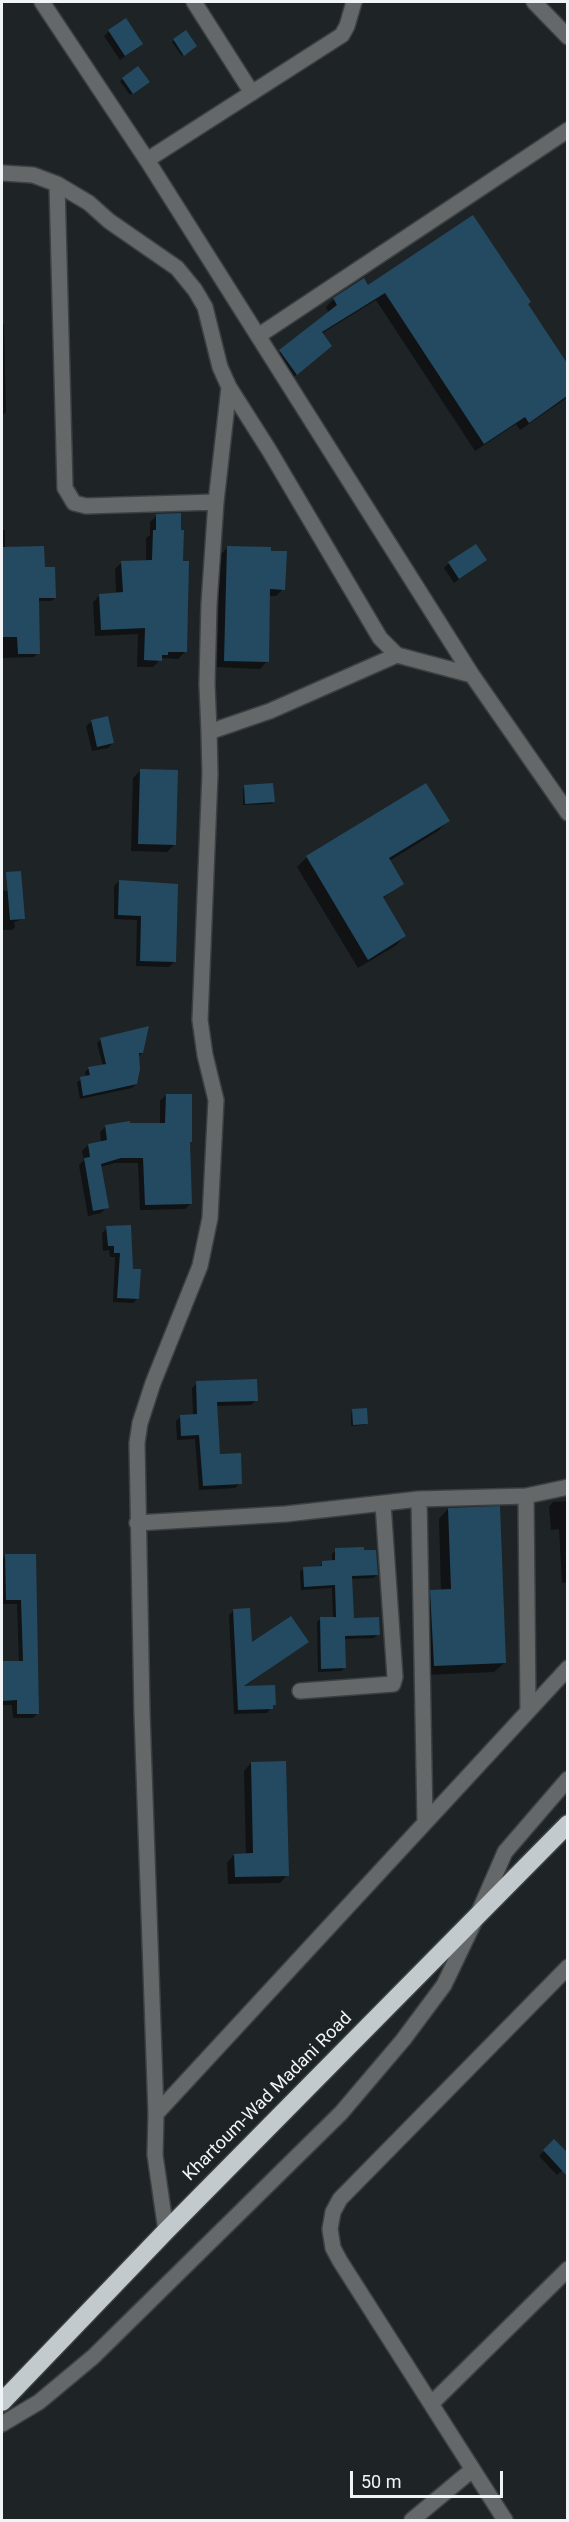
<!DOCTYPE html>
<html>
<head>
<meta charset="utf-8">
<style>
  body { margin:0 }
  #map { position:relative; width:569px; height:2522px; overflow:hidden; background:#1e2326; font-family:Roboto,sans-serif }
  canvas { display:block }
  .frame { position:absolute; inset:0; border:3px solid #f1f4f7; pointer-events:none }
  .scale { position:absolute; left:350px; top:2471px; width:153px; height:27px; box-sizing:border-box; border:3px solid #f1f4f7; border-top:0; padding-left:8px; font-size:18px; line-height:21px; white-space:nowrap; color:#f1f4f7; -webkit-text-stroke:4px #1e2326; paint-order:stroke }
</style>
</head>
<body>
<div id="map">
<canvas width="569" height="2522"></canvas>
<div class="frame"></div>
<div class="scale">50 m</div>
</div>
<script>
const context = document.querySelector('canvas').getContext('2d');
context.lineJoin = 'round';
function fillPath(path, color) {
  context.fillStyle = color;
  context.fill(path, 'evenodd');
}
function shape(rows) {
  const path = new Path2D();
  for (const r of rows) {
    path.moveTo(r[0], r[1]);
    for (let i = 2; i < r.length; i += 2) path.lineTo(r[i], r[i + 1]);
  }
  return path;
}
function strokePath(path, color, width, dash) {
  context.strokeStyle = color;
  context.lineWidth = width;
  context.lineCap = dash ? 'butt' : 'round';
  context.setLineDash(dash || []);
  context.stroke(path);
}
function write(font, color, halo, rows, align = 'center') {
  context.font = font + ' Roboto,sans-serif';
  context.lineWidth = 6;
  context.setLineDash([]);
  context.textBaseline = 'middle';
  context.strokeStyle = halo;
  context.fillStyle = color;
  for (const [text, x, y, turn = 0] of rows) {
    context.save();
    context.translate(x, y);
    context.rotate((+turn || 0) * Math.PI / 180);
    context.textAlign = isNaN(turn) ? turn : align;
    if (halo) context.strokeText(text, 0, 0);
    context.fillText(text, 0, 0);
    context.restore();
  }
}
fillPath(shape([
  [109,31,136,48,120,60,104,36],
  [174,40,193,48,182,56,172,42],
  [138,68,146,84,130,95,120,81],
  [363,280,368,287,526,304,568,366,568,397,520,430,516,424,475,451,376,300,321,334,330,346,288,382,272,359,329,313,326,307,334,299],
  [2,324,4,324,6,412,2,416],
  [157,515,185,652,178,659,162,658,153,667,137,667,138,634,95,636,93,602,100,595,116,594,115,569,122,562,146,562,146,538,150,535,150,522],
  [2,530,5,530,5,548,44,569,55,598,51,601,37,601,38,653,34,657,2,658],
  [227,548,283,589,276,596,269,596,267,661,260,669,217,667,220,555],
  [485,560,454,583,444,568,449,563],
  [92,721,113,743,108,748,92,751,86,726],
  [140,771,175,844,167,852,131,851,133,778],
  [245,786,273,802,271,804,243,805,243,789],
  [448,821,438,831,389,861,402,883,382,899,405,936,395,946,358,968,297,867,307,857],
  [119,881,174,962,169,967,136,966,137,920,114,919,114,886],
  [21,890,23,919,14,922,15,927,12,930,2,930,2,891],
  [101,1039,142,1053,138,1057,136,1084,132,1088,80,1099,77,1082,86,1077,85,1072,89,1068,103,1066,97,1043],
  [166,1095,188,1143,191,1203,185,1209,140,1210,138,1163,115,1163,100,1167,107,1207,101,1213,88,1216,79,1165,84,1160,82,1151,88,1145,101,1143,100,1132,106,1126,160,1124,160,1101],
  [107,1228,132,1270,138,1298,133,1303,113,1302,115,1257,110,1257,109,1250,103,1251,102,1233],
  [197,1383,256,1400,251,1405,216,1406,218,1456,240,1483,235,1488,199,1490,195,1439,177,1440,176,1421,181,1416,193,1415,192,1388],
  [353,1411,367,1423,365,1425,351,1426,351,1413],
  [568,1501,568,1582,562,1583,559,1529,551,1530,549,1507,553,1502],
  [448,1509,504,1663,494,1672,425,1675,422,1601,431,1592,441,1591,439,1519],
  [336,1550,377,1575,373,1578,351,1579,352,1619,378,1634,374,1638,344,1639,345,1667,341,1671,318,1672,317,1622,321,1619,333,1618,332,1588,301,1590,300,1572,304,1568,319,1568,323,1562,332,1562,332,1554],
  [34,1555,38,1713,33,1718,13,1718,12,1705,2,1705,2,1663,19,1662,17,1604,2,1604,2,1560,5,1556],
  [234,1610,250,1645,307,1642,242,1688,274,1704,267,1713,234,1714,229,1615],
  [251,1763,287,1875,280,1883,228,1884,227,1863,234,1855,246,1855,244,1771],
  [554,2141,568,2154,568,2165,557,2175,539,2156]
]), '#0007');
fillPath(shape([
  [126,18,143,44,125,56,108,30],
  [186,30,197,46,184,56,173,39],
  [138,66,150,82,133,94,122,78],
  [473,215,531,302,528,304,567,363,567,396,529,423,525,417,484,444,385,293,322,332,332,346,297,375,279,350,337,305,333,298,364,278,368,285],
  [181,513,181,530,184,530,183,561,189,561,187,652,168,652,168,655,162,655,162,661,144,660,145,628,101,630,99,594,123,592,121,561,152,560,153,530,156,530,156,514],
  [476,544,487,560,459,579,448,562],
  [44,546,45,567,55,567,56,598,39,598,40,654,18,654,17,637,2,637,2,547],
  [227,546,271,547,271,551,287,551,285,590,270,589,269,662,224,661],
  [108,716,114,743,97,747,91,720],
  [140,769,178,770,176,845,138,844],
  [273,783,275,802,245,804,244,785],
  [426,783,450,821,389,858,404,884,383,897,406,936,368,960,306,856],
  [21,871,25,919,10,920,6,872],
  [119,880,178,884,176,962,140,961,141,916,118,915],
  [149,1026,143,1053,139,1053,140,1069,137,1084,83,1096,80,1077,90,1075,88,1067,106,1064,100,1038],
  [166,1094,192,1094,192,1142,190,1142,192,1204,145,1205,143,1158,121,1158,101,1164,109,1208,93,1211,84,1158,90,1157,88,1144,107,1140,105,1125,130,1121,130,1123,165,1123],
  [131,1225,133,1269,141,1269,139,1299,117,1298,120,1253,114,1253,114,1246,108,1246,106,1226],
  [257,1379,258,1401,217,1402,220,1454,241,1453,242,1484,203,1486,199,1435,181,1436,180,1415,197,1414,196,1381],
  [367,1408,368,1424,353,1425,352,1409],
  [500,1506,506,1663,434,1666,430,1590,451,1589,448,1508],
  [364,1547,364,1550,376,1550,378,1575,352,1576,354,1618,379,1617,380,1635,345,1636,346,1668,321,1669,320,1617,336,1617,335,1585,304,1587,303,1567,322,1566,322,1561,335,1560,335,1548],
  [5,1554,36,1554,39,1714,17,1714,17,1700,2,1701,2,1661,23,1661,21,1600,6,1600],
  [250,1608,252,1642,291,1616,309,1642,244,1686,275,1685,276,1705,273,1705,273,1709,238,1710,233,1609],
  [286,1761,289,1876,235,1877,234,1854,253,1853,251,1762],
  [554,2139,567,2152,567,2176,543,2150]
]), '#234a61');
const minor = shape([
  [42,2,147,160,472,675,568,813],
  [194,2,252,93],
  [534,2,568,37],
  [147,160,342,35,347,26,354,2],
  [2,173,33,175,57,184,89,203,109,221,177,268,195,290,205,307,220,367,229,387,269,450,380,638,397,655,472,675],
  [57,184,65,488,74,503,86,506,216,502],
  [258,336,568,130],
  [209,732,207,684,209,604,216,502,229,387],
  [526,1496,528,1708],
  [419,1499,425,1822],
  [137,1523,286,1514,419,1499,526,1496,568,1487],
  [300,1691,393,1684,395,1677,383,1504],
  [156,2114,568,1668],
  [166,2231,155,2155,156,2114,142,1713,137,1443,140,1423,153,1383,200,1266,210,1218,216,1100,205,1055,200,1020,210,774,209,732,270,711,397,655],
  [431,2404,568,2269],
  [2,2424,39,2402,93,2357,341,2113,403,2040,444,1985,478,1914,505,1852,568,1779],
  [412,2520,472,2470],
  [505,2520,340,2261,333,2248,330,2229,333,2212,340,2199,568,1967]
]);
const highway = shape([
  [2,2402,166,2231,568,1824]
]);
strokePath(minor, '#3c4043', 18);
strokePath(highway, '#3c4043', 21);
strokePath(minor, '#656869', 15);
strokePath(highway, '#c3cace', 18);
write('18px', '#f1f4f7', '#1e2326', [
  ["Khartoum-Wad Madani Road",268,2097,-45]
]);
</script>
</body>
</html>
